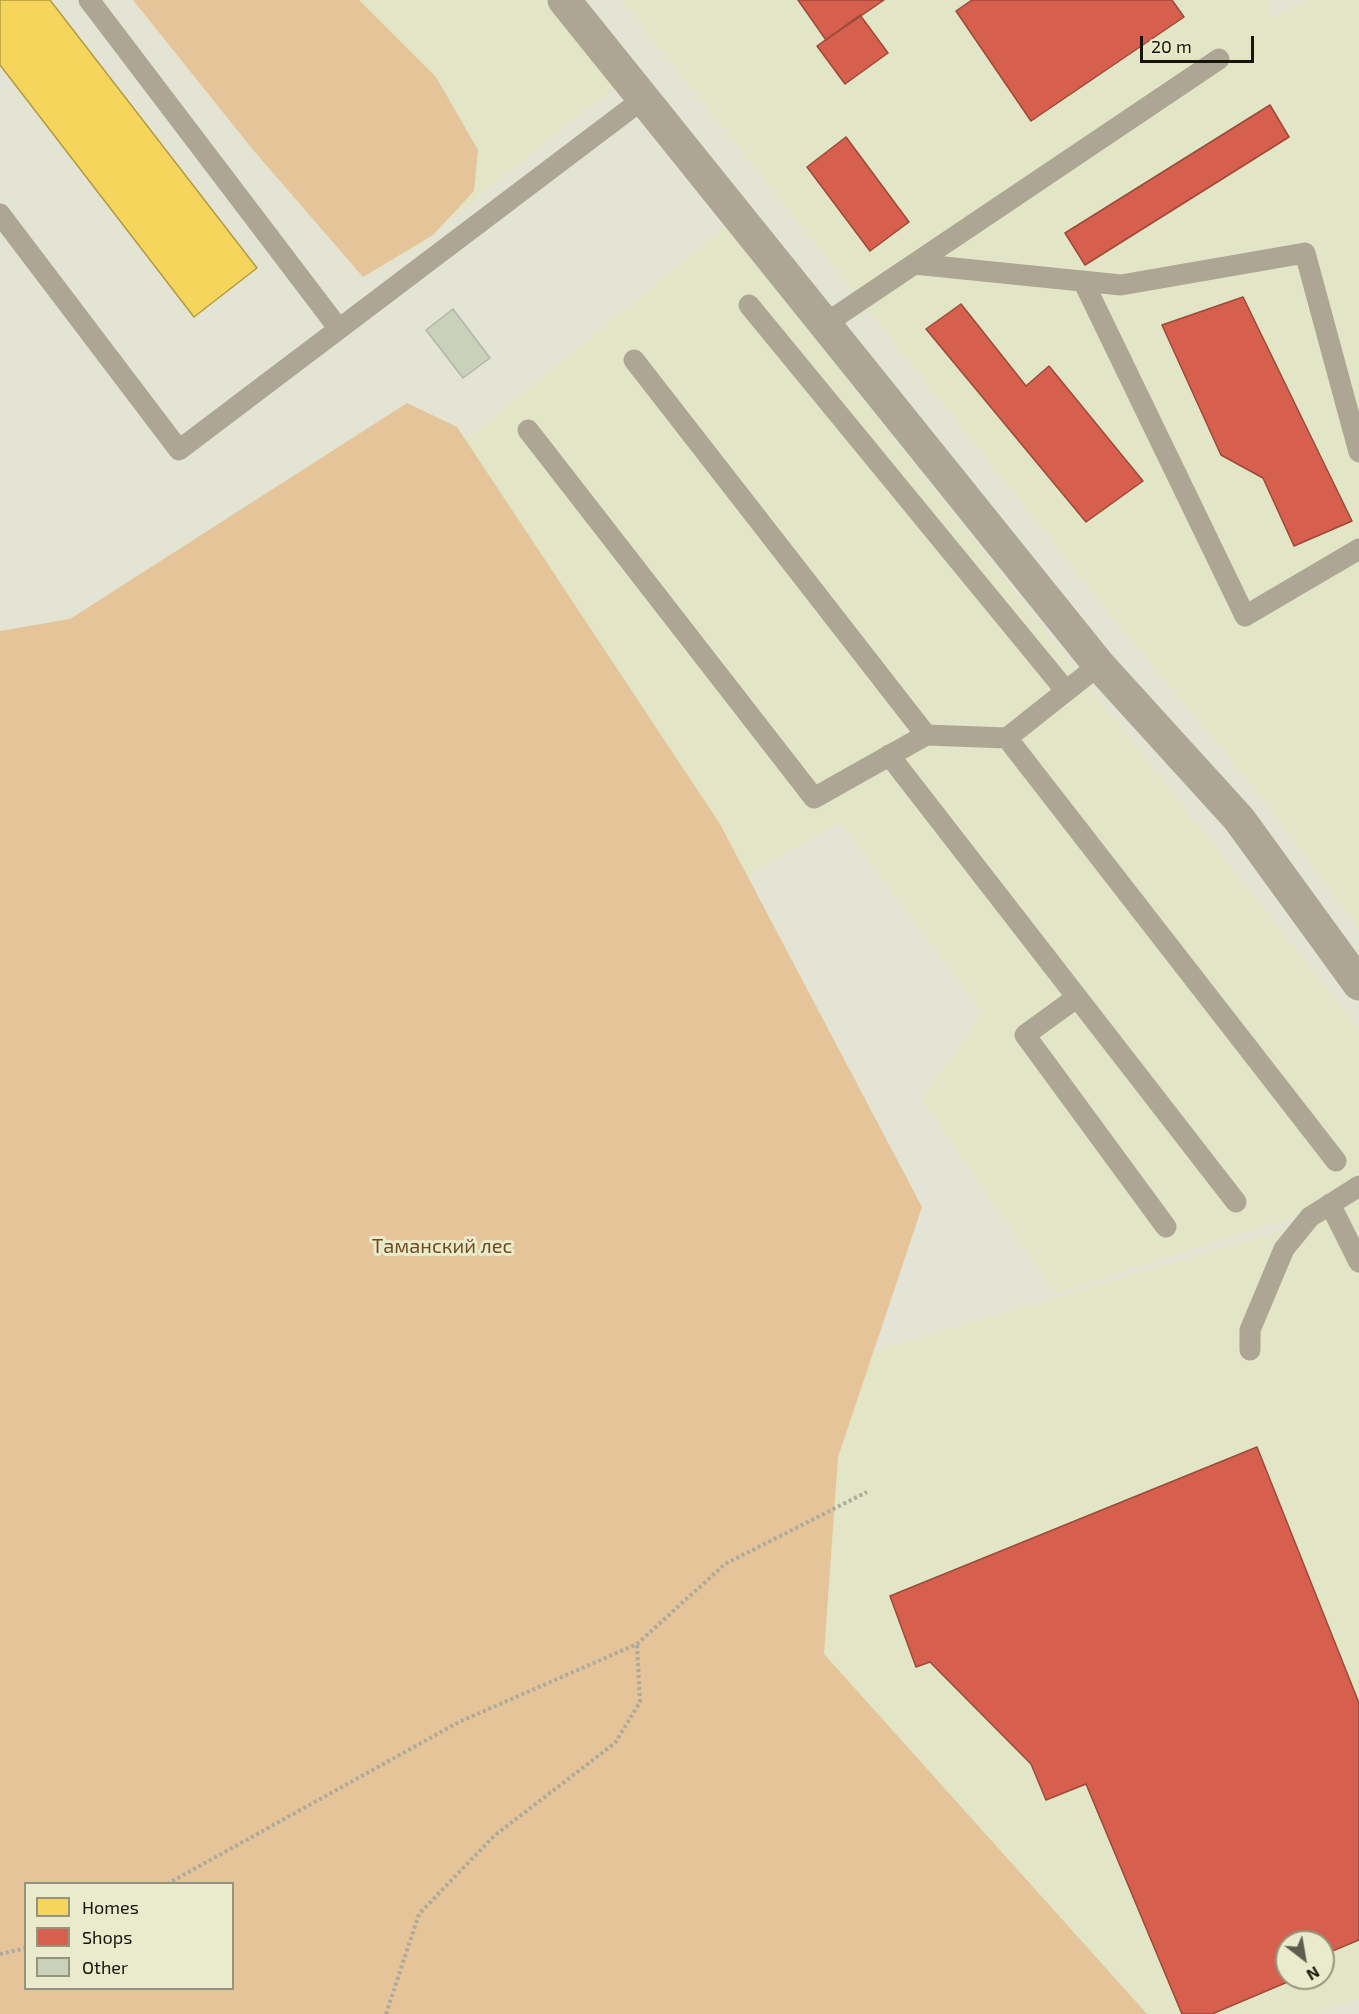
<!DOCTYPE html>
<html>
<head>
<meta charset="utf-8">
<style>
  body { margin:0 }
  #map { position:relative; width:1359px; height:2014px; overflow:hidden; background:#e3e4d3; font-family:"Exo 2",sans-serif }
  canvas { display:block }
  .legend { position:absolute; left:24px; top:1882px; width:210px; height:108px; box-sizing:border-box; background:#e9ebcc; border:2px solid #94957e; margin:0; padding:8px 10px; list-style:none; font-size:18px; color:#15150a }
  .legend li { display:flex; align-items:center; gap:12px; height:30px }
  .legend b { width:30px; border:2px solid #94957e }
  .north { position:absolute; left:1275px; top:1930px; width:60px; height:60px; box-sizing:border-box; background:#e9ebcc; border:2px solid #94957e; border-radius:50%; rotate:149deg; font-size:16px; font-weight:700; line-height:24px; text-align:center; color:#15150a }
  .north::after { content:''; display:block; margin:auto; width:21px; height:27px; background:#5d5d50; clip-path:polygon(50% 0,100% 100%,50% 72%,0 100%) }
  .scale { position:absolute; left:1140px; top:36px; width:114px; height:27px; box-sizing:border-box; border:3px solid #15150a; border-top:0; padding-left:8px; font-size:18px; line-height:21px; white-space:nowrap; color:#15150a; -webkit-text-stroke:4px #e9ebcc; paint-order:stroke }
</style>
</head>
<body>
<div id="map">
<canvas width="1359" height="2014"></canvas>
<ul class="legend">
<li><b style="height:16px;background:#f6d55c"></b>Homes</li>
<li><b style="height:16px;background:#d6604d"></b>Shops</li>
<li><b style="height:16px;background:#c9d1bb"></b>Other</li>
</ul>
<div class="north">N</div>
<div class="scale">20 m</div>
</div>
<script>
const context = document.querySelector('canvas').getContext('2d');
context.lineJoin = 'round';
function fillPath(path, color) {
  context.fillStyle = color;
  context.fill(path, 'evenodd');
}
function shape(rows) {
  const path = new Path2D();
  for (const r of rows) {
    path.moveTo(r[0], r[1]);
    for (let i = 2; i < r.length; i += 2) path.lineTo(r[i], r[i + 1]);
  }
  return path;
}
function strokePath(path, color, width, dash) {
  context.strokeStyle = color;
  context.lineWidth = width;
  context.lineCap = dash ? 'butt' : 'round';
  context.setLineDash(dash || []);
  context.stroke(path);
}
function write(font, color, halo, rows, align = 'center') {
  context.font = font + ' "Exo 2",sans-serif';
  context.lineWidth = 6;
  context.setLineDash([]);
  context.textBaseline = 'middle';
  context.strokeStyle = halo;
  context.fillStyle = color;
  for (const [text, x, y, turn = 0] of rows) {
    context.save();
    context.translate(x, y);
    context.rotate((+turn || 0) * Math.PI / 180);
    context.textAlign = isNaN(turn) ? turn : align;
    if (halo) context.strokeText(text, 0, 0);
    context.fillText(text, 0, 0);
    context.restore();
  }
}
fillPath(shape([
  [219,0,544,0,615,86,410,252],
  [621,0,1269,0,1273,18,1308,0,1359,0,1359,930,1262,798,1121,628],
  [726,226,1359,1029,1359,1172,1293,1217,1056,1294,921,1099,983,1013,840,822,742,879,438,463],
  [1359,1178,1359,1999,1311,2014,1104,2014,748,1668,734,1392,1284,1230],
  [1287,1942,1323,1942,1323,1978,1287,1978]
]), '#e3e5c7');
fillPath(shape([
  [133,0,359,0,436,77,478,150,474,191,433,235,363,277,254,151],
  [407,403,457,427,720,824,922,1207,838,1457,824,1654,1147,2014,0,2014,0,631,70,619],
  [26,1884,232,1884,232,1988,26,1988]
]), '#e5c499');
const homes = shape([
  [0,0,50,0,257,268,194,317,0,65,0,0]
]);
fillPath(homes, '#f6d55c');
strokePath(homes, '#b29b43', 1.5);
const shops = shape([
  [798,0,884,0,826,40,798,0],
  [972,0,1172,0,1184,17,1031,121,956,11,972,0],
  [860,15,888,53,845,84,817,46,860,15],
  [1270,105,1289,137,1085,265,1065,233,1270,105],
  [846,137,909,222,870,251,807,167,846,137],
  [1243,297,1352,521,1294,546,1263,478,1221,455,1162,325,1243,297],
  [961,304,1026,386,1049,366,1143,481,1086,522,926,329,961,304],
  [1257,1447,1359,1703,1359,1940,1323,1955,1323,1942,1287,1942,1287,1978,1297,1978,1212,2014,1182,2014,1086,1784,1046,1800,1031,1764,930,1662,916,1667,890,1596,1257,1447]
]);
fillPath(shops, '#d6604d');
strokePath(shops, '#9c4a39', 1.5);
const building = shape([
  [453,309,490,358,463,378,426,330,453,309]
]);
fillPath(building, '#c9d1bb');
strokePath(building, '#b2b5a8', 1.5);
strokePath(shape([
  [167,1884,459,1722,637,1644,725,1564,867,1492],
  [0,1954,26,1948],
  [386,2014,419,1914,494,1836,615,1743,640,1702,637,1644]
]), '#adaa9c', 4, [3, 3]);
strokePath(shape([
  [89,0,339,329],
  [0,214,179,450,643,99],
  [914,264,1121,285,1305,253,1359,452],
  [1083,281,1245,616,1359,549],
  [749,305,1066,691],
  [825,324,1219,59],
  [634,360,926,735],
  [528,430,814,798,926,735,1007,738,1099,665],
  [1007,738,1336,1161],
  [889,755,1236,1202],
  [1076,998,1025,1035,1166,1227],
  [1330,1204,1359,1262],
  [1250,1350,1250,1330,1284,1249,1310,1217,1359,1186]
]), '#ada694', 21);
strokePath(shape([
  [564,0,1099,665,1239,819,1359,984]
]), '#ada694', 33);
write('20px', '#734a1c', '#e9ebcc', [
  ["Таманский лес",442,1246]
]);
</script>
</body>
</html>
